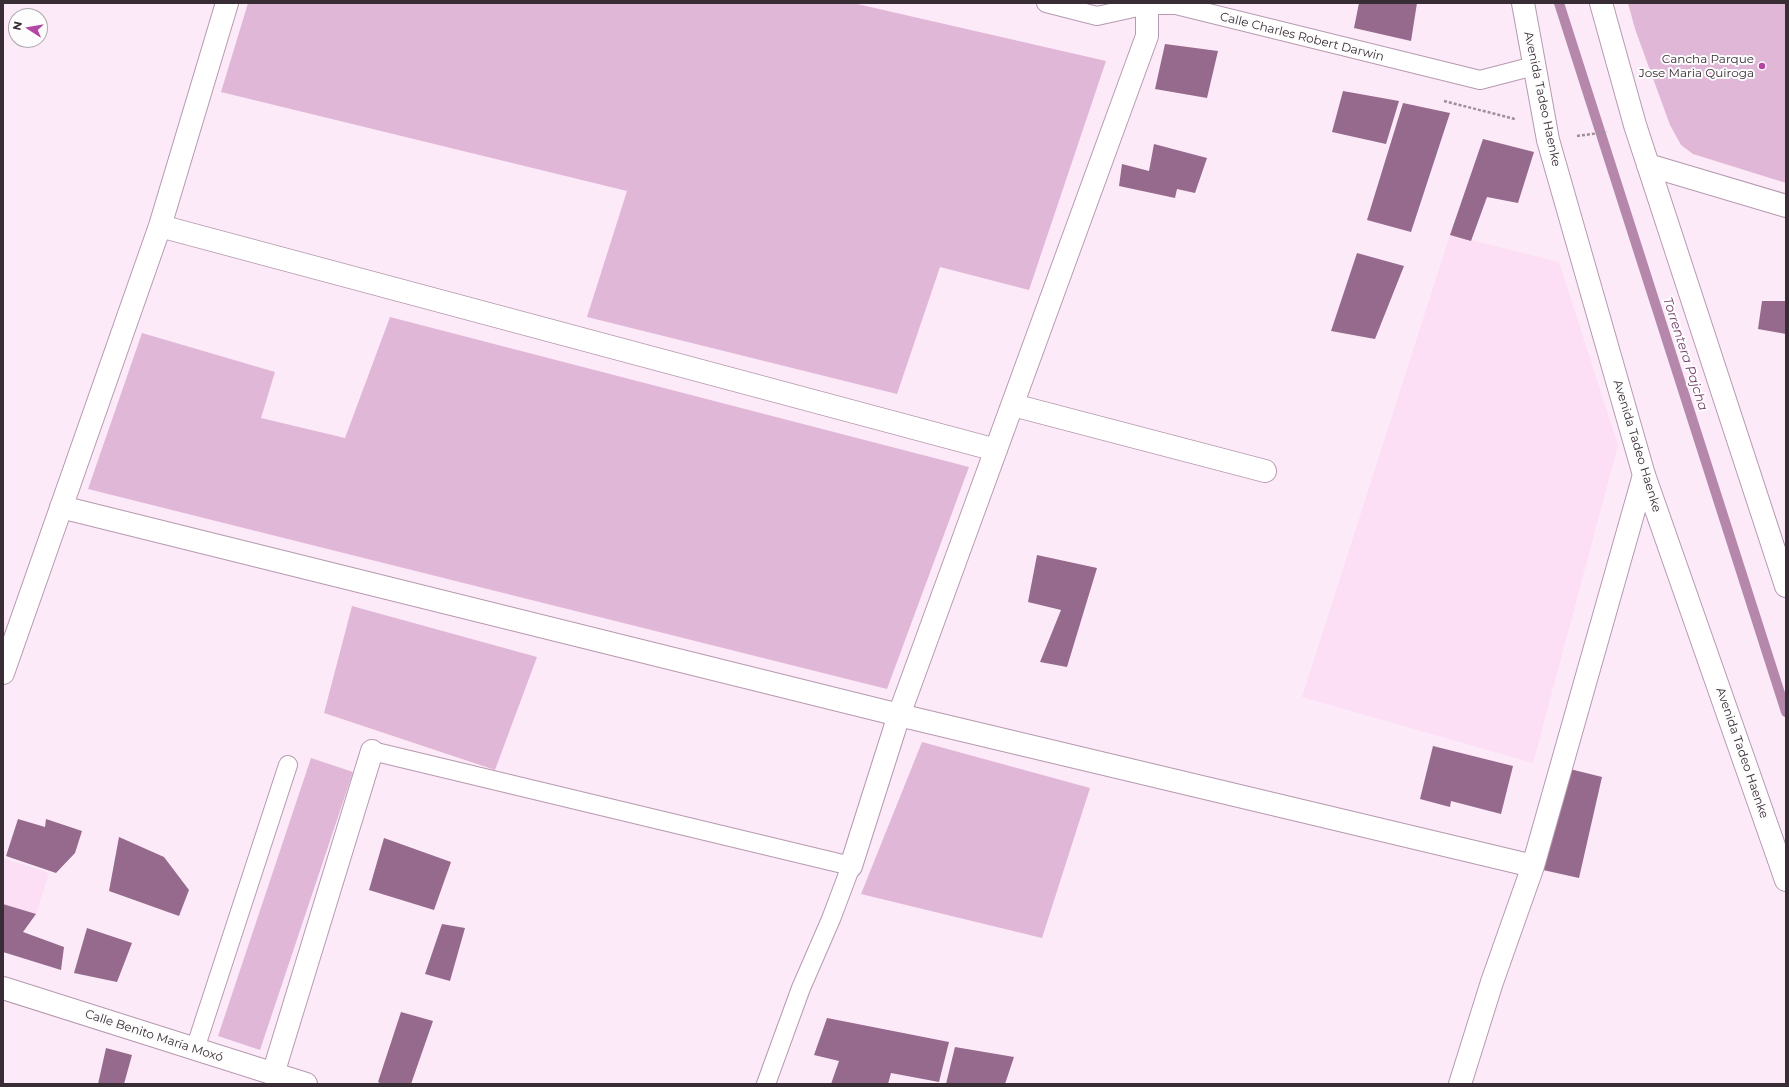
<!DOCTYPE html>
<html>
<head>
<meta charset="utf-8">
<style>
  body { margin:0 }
  #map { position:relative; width:1789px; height:1087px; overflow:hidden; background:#fceaf8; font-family:Montserrat,sans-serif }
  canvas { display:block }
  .frame { position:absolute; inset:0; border:4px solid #382c35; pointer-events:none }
  .north { position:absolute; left:8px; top:8px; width:40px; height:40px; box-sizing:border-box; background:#fdfdfd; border:1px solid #aea9ad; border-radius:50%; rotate:282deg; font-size:11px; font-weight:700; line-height:16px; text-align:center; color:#382c35 }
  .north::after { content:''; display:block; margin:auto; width:14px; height:18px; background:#b345a3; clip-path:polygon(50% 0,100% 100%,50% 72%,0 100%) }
</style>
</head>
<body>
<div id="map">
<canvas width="1789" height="1087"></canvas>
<div class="frame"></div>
<div class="north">N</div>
</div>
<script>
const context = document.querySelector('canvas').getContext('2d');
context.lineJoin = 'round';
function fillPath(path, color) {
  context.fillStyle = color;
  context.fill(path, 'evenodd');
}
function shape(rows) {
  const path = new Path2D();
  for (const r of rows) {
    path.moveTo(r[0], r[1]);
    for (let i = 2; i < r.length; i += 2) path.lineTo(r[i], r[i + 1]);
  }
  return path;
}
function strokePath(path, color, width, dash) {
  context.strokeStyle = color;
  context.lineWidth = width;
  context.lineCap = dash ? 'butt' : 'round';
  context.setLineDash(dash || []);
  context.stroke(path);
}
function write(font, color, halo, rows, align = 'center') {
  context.font = font + ' Montserrat,sans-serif';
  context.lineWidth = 4;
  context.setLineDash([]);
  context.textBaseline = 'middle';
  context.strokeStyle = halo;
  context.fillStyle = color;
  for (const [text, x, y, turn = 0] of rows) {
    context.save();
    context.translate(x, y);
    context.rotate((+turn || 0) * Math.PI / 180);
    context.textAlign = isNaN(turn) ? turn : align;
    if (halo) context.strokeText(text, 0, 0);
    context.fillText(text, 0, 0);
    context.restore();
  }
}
fillPath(shape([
  [1450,235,1559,262,1618,445,1533,763,1302,697],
  [3,858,49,873,36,914,3,904]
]), '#fcdff5');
fillPath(shape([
  [248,3,853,3,1106,61,1029,290,940,267,897,394,587,317,627,191,221,92],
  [1628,3,1786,3,1786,183,1693,154,1681,145,1670,125,1635,29],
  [390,317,969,467,887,689,88,489,142,333,275,372,261,418,345,438],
  [352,606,537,657,495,770,324,713],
  [922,742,1090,788,1042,938,861,894],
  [311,758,353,772,260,1050,218,1036]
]), '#e1b7d8');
strokePath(shape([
  [1559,3,1786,712]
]), '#b588ab', 10);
fillPath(shape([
  [1359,3,1417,3,1411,41,1354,28],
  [1165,44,1218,51,1207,98,1155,89],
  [1343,91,1399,101,1386,144,1332,132],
  [1403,103,1450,113,1411,232,1367,220],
  [1483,139,1534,152,1518,203,1487,197,1471,241,1450,235],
  [1154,144,1207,158,1195,193,1177,189,1175,198,1119,186,1122,164,1149,171],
  [1357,253,1404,266,1375,339,1331,331],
  [1762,301,1786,301,1786,334,1758,329],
  [1037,555,1097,568,1067,667,1040,662,1061,610,1028,602],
  [1433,746,1513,766,1501,814,1451,801,1450,807,1420,799],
  [1566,768,1602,777,1579,878,1543,870],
  [18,819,45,827,46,819,82,831,75,853,56,873,6,856],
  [119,837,164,857,189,890,179,916,109,891],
  [384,838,451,862,434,910,369,890],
  [3,904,36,914,23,932,64,947,61,970,3,952],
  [442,924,465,928,450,981,425,974],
  [87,928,132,943,117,982,74,973],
  [401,1012,433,1021,411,1084,382,1084,378,1082],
  [827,1018,949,1042,939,1082,891,1073,888,1084,831,1084,839,1061,814,1055],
  [955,1047,1014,1057,1005,1084,946,1084],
  [106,1048,132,1055,124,1084,98,1084]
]), '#956a8c');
const service = shape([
  [1046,3,1097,16,1147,5,1176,5,1480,80,1534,66],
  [372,751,851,866,831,919,801,988,766,1084],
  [195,1049,288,765]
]);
const minor = shape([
  [1648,165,1786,206],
  [160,226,996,450],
  [1013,405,1265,471],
  [61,507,899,715,1533,866],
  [3,673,160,226,227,3],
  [851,866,899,715,1147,36,1147,5],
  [3,988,306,1084],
  [273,1074,372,751],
  [1460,1084,1492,982,1533,866,1644,475]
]);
const secondary = shape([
  [1523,3,1548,140,1644,475,1786,880],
  [1601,3,1635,125,1786,586]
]);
strokePath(service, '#b69ab0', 20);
strokePath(minor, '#b69ab0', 24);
strokePath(secondary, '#b69ab0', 24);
strokePath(shape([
  [1444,101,1515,119],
  [1577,136,1607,132]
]), '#9e8f9a', 2.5, [3, 2]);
strokePath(service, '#fff', 18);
strokePath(minor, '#fff', 22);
strokePath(secondary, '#fff', 22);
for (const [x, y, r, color] of [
  [1762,66,4,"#b345a3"]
]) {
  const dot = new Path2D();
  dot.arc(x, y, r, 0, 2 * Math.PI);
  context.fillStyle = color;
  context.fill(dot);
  strokePath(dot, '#fdfdfd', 1.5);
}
write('12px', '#382c35', '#fdfdfd', [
  ["Calle Charles Robert Darwin",1302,37,14],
  ["Avenida Tadeo Haenke",1542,99,78],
  ["Avenida Tadeo Haenke",1637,446,73],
  ["Avenida Tadeo Haenke",1742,753,71],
  ["Calle Benito María Moxó",154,1036,18]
]);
write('12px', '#382c35', '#fdfdfd', [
  ["Cancha Parque",1754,59],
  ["Jose Maria Quiroga",1754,73]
], 'right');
write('italic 13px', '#733a69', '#fdfdfd', [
  ["Torrentera Pajcha",1685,354,72]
]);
</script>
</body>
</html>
